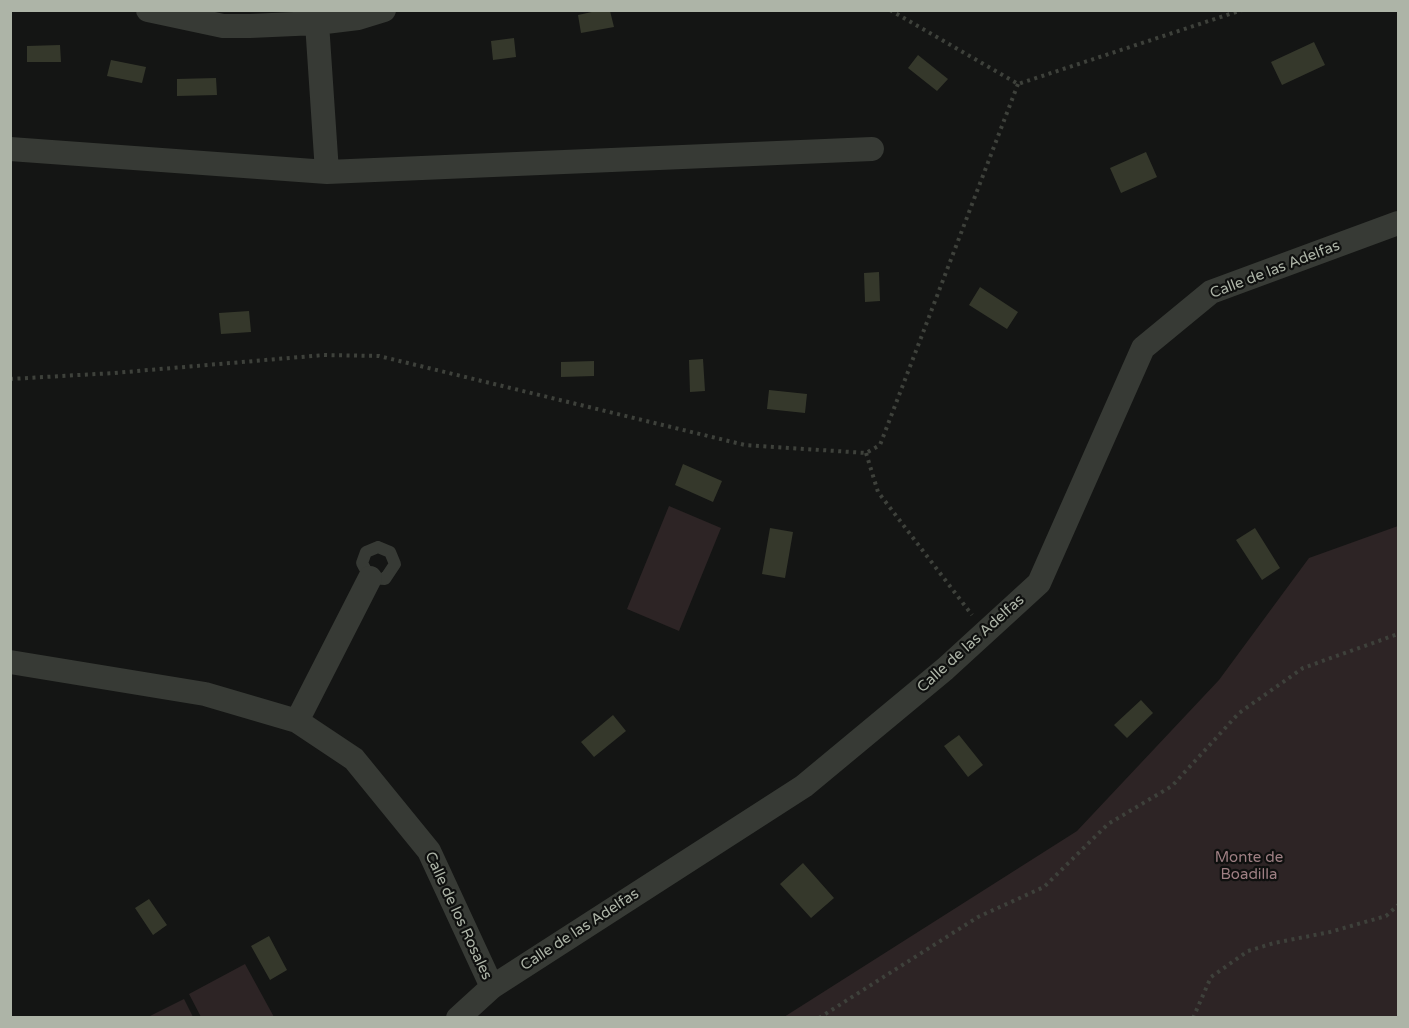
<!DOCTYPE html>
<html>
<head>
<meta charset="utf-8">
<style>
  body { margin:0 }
  #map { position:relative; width:1409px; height:1028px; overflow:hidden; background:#141514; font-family:"Varela Round",sans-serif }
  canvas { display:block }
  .frame { position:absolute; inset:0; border:12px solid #adb4a7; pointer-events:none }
</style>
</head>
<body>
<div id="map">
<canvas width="1409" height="1028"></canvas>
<div class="frame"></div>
</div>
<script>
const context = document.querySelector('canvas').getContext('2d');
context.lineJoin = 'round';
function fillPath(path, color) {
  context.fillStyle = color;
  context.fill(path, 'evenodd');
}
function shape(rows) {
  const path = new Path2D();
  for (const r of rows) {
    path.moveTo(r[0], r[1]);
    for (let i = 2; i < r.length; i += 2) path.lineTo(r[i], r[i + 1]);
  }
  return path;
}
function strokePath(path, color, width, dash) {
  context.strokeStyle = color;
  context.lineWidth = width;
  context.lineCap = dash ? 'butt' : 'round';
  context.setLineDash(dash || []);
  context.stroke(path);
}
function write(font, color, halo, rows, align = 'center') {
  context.font = font + ' "Varela Round",sans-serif';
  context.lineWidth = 4.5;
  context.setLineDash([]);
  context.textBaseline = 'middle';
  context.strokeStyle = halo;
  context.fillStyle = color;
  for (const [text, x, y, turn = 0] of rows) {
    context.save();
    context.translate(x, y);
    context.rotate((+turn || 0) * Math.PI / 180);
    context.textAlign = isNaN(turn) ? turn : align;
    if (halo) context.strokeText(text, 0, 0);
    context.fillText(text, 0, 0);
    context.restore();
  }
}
fillPath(shape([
  [669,506,721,528,679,631,627,609],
  [1398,526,1398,1017,784,1017,1077,831,1219,680,1309,558],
  [245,964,274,1017,201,1017,189,994],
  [184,999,193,1017,148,1017]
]), '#2d2425');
fillPath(shape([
  [601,10,610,11,614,27,581,33,578,15],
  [514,38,516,57,493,60,491,41],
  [1314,42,1325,65,1282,85,1271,62],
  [60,45,61,62,27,62,27,46],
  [918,55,948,79,937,91,908,68],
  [111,60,146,67,142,83,107,76],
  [216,78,217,95,177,96,177,79],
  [1146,152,1157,177,1121,193,1110,168],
  [879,272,880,301,865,302,864,273],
  [980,287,1018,312,1007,329,969,305],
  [249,311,251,332,221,334,219,313],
  [703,359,705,391,690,392,689,360],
  [594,361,594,376,561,377,561,362],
  [769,390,807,394,805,413,767,409],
  [683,464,722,481,713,502,675,485],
  [770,528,793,532,785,578,762,574],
  [1255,528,1280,568,1262,580,1236,540],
  [1141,700,1153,713,1127,738,1114,725],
  [613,715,626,731,594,757,581,742],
  [959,735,983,765,968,777,944,746],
  [803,863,834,898,811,918,780,884],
  [149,899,167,925,153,935,135,908],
  [269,936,287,970,270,980,251,946]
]), '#35382b');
strokePath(shape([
  [890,10,1018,84,1242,10],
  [10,379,114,373,324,355,379,356,745,445,866,453,880,445,1018,84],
  [866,453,878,492,972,615],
  [819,1018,978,917,1044,887,1108,824,1172,786,1239,713,1303,668,1398,634],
  [1193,1018,1211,977,1248,951,1274,943,1330,932,1386,916,1398,905]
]), '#3e413b', 4, [3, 4.5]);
strokePath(shape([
  [378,547,390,552,395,564,385,579,370,578,362,563,366,552,378,547]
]), '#373a35', 12);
strokePath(shape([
  [148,10,223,26,250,26,317,23,358,18,384,10],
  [317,23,327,172],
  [10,149,327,172,872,149],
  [10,662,205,694,297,721,354,759,429,851,492,987],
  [297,721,370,578],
  [458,1018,492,987,804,786,945,669,1039,583,1143,348,1211,292,1398,223]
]), '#373a35', 24);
write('15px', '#adb4a7', '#0f100f', [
  ["Calle de las Adelfas",1275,270,-21],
  ["Calle de las Adelfas",971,644,-42],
  ["Calle de los Rosales",458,916,65],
  ["Calle de las Adelfas",580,930,-33]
]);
write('15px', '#9e7f83', '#0f100f', [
  ["Monte de",1249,858],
  ["Boadilla",1249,875]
]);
</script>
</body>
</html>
